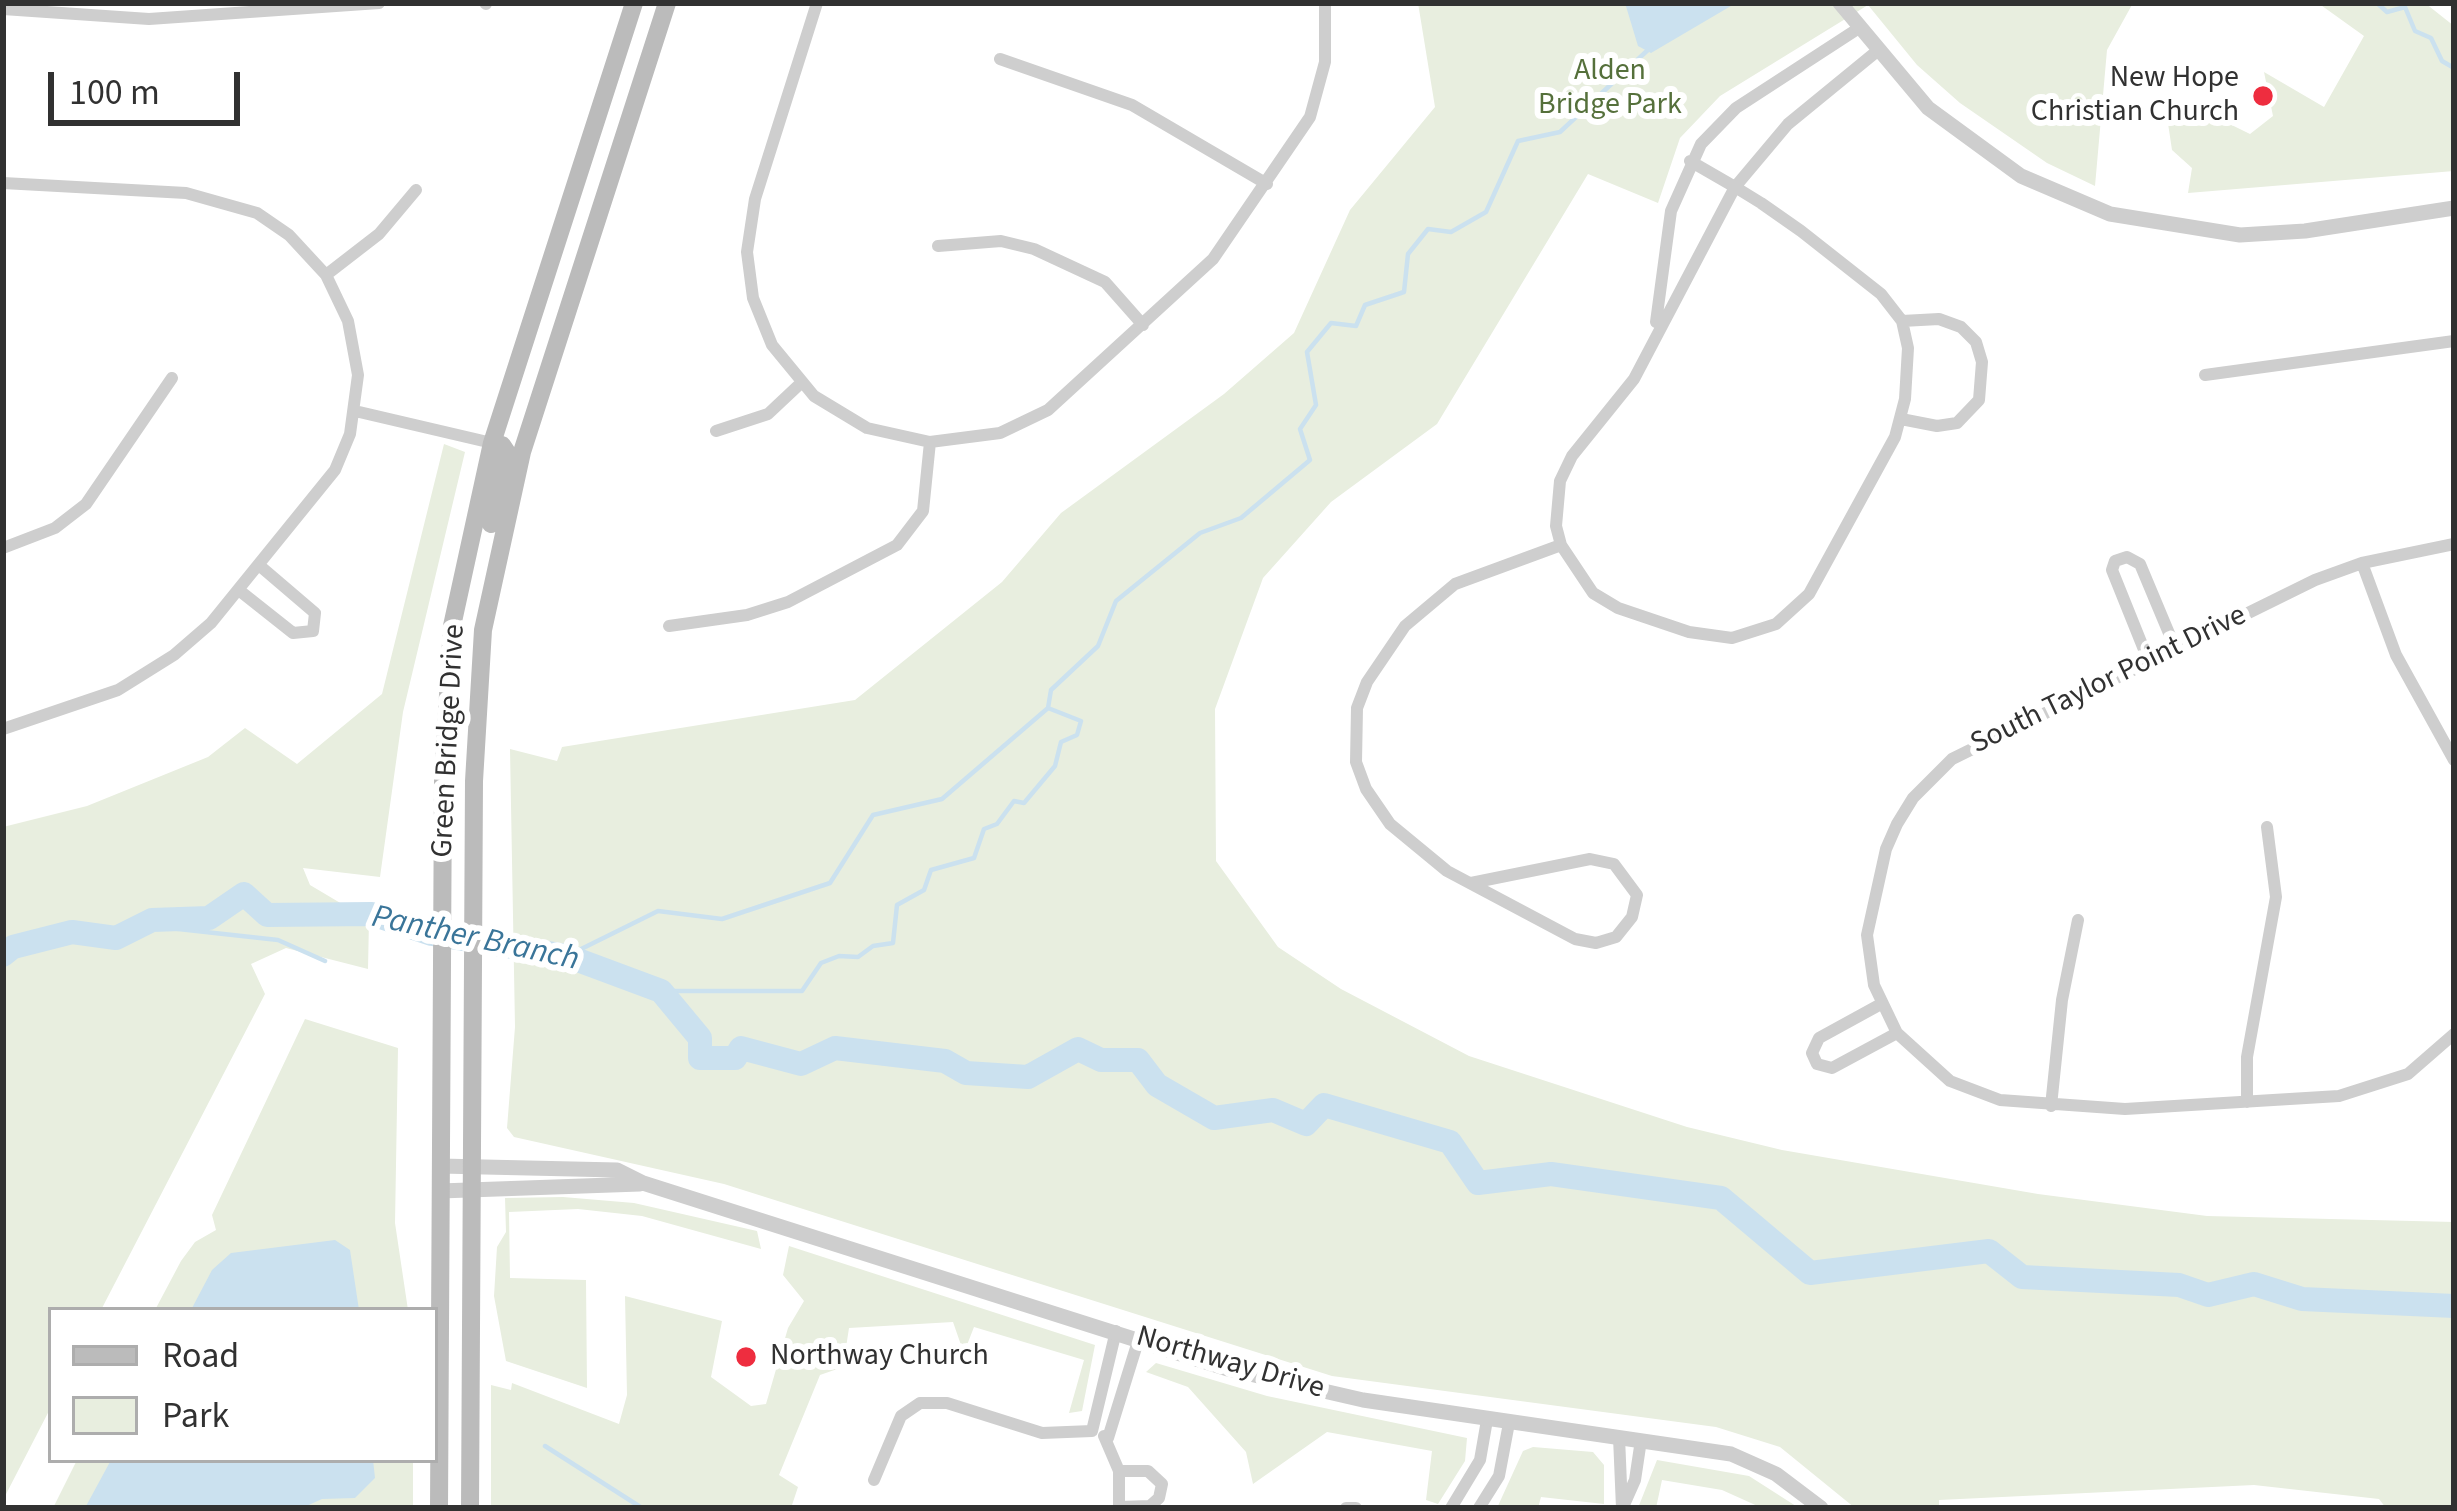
<!DOCTYPE html>
<html>
<head>
<meta charset="utf-8">
<style>
  body { margin:0 }
  #map { position:relative; width:2457px; height:1511px; overflow:hidden; background:#fff; font-family:"Source Sans 3",sans-serif }
  canvas { display:block }
  .frame { position:absolute; inset:0; border:6px solid #313131; pointer-events:none }
  .legend { position:absolute; left:48px; top:1307px; width:390px; height:156px; box-sizing:border-box; background:#fff; border:3px solid #adadad; margin:0; padding:15px 21px; list-style:none; font-size:36px; color:#313131 }
  .legend li { display:flex; align-items:center; gap:24px; height:60px }
  .legend b { width:60px; border:3px solid #adadad }
  .scale { position:absolute; left:48px; top:72px; width:192px; height:54px; box-sizing:border-box; border:6px solid #313131; border-top:0; padding-left:15px; font-size:36px; line-height:42px; white-space:nowrap; color:#313131; -webkit-text-stroke:9px #fff; paint-order:stroke }
</style>
</head>
<body>
<div id="map">
<canvas width="2457" height="1511"></canvas>
<div class="frame"></div>
<ul class="legend">
<li><b style="height:15px;background:#bbb"></b>Road</li>
<li><b style="height:33px;background:#e8eedf"></b>Park</li>
</ul>
<div class="scale">100 m</div>
</div>
<script>
const context = document.querySelector('canvas').getContext('2d');
context.lineJoin = 'round';
function fillPath(path, color) {
  context.fillStyle = color;
  context.fill(path, 'evenodd');
}
function shape(rows) {
  const path = new Path2D();
  for (const r of rows) {
    path.moveTo(r[0], r[1]);
    for (let i = 2; i < r.length; i += 2) path.lineTo(r[i], r[i + 1]);
  }
  return path;
}
function strokePath(path, color, width, dash) {
  context.strokeStyle = color;
  context.lineWidth = width;
  context.lineCap = dash ? 'butt' : 'round';
  context.setLineDash(dash || []);
  context.stroke(path);
}
function write(font, color, halo, rows, align = 'center') {
  context.font = font + ' "Source Sans 3",sans-serif';
  context.lineWidth = 12;
  context.setLineDash([]);
  context.textBaseline = 'middle';
  context.strokeStyle = halo;
  context.fillStyle = color;
  for (const [text, x, y, turn = 0] of rows) {
    context.save();
    context.translate(x, y);
    context.rotate((+turn || 0) * Math.PI / 180);
    context.textAlign = isNaN(turn) ? turn : align;
    if (halo) context.strokeText(text, 0, 0);
    context.fillText(text, 0, 0);
    context.restore();
  }
}
fillPath(shape([
  [1418,3,2133,3,2107,50,2095,186,2047,163,1960,103,1917,65,1868,5,1720,96,1680,138,1658,203,1588,174,1437,424,1331,502,1263,578,1215,709,1216,861,1278,947,1341,989,1469,1056,1687,1127,1782,1150,2038,1194,2207,1216,2454,1222,2454,1508,2386,1508,2379,1499,2254,1485,1939,1500,1939,1508,1855,1508,1780,1447,1716,1427,1332,1376,724,1184,514,1137,507,1128,515,1027,510,749,557,761,562,747,855,700,1002,582,1061,513,1224,394,1294,333,1350,210,1435,107],
  [2318,3,2425,3,2454,26,2454,171,2188,193,2192,168,2172,150,2166,110,2187,103,2250,134,2273,116,2264,72,2324,107,2364,36],
  [444,444,465,452,403,712,380,877,303,868,310,885,369,920,368,969,286,948,251,964,265,994,101,1310,51,1310,51,1407,3,1500,3,827,87,806,208,757,245,728,297,764,382,694],
  [305,1019,398,1048,395,1223,408,1310,155,1310,181,1261,195,1242,216,1230,212,1215],
  [563,1197,634,1203,757,1231,761,1249,642,1216,578,1209,509,1212,510,1278,586,1280,587,1388,506,1361,494,1296,497,1247,506,1232,505,1198],
  [789,1246,1095,1345,1082,1411,1069,1413,1084,1360,974,1327,967,1345,961,1345,953,1322,849,1328,843,1367,820,1375,779,1475,798,1487,791,1508,491,1508,491,1385,511,1390,512,1383,619,1424,627,1395,625,1296,722,1321,711,1377,751,1406,766,1404,788,1328,804,1301,783,1275],
  [1156,1363,1267,1396,1467,1438,1465,1461,1438,1504,1426,1500,1432,1451,1327,1432,1253,1484,1246,1452,1188,1387,1146,1372],
  [1533,1447,1593,1452,1604,1465,1604,1504,1541,1497,1538,1508,1497,1508,1523,1451],
  [77,1460,413,1460,413,1508,53,1508],
  [1657,1460,1749,1476,1799,1508,1762,1508,1722,1490,1662,1480,1656,1508,1638,1508]
]), '#e8eedf');
fillPath(shape([
  [1625,3,1736,3,1651,53,1638,46],
  [335,1240,350,1250,359,1310,191,1310,212,1270,231,1253],
  [111,1460,373,1460,375,1478,355,1498,322,1499,302,1508,85,1508]
]), '#cbe1ef');
strokePath(shape([
  [2377,3,2387,12,2405,7,2415,31,2431,38,2442,61,2454,68],
  [142,925,278,940,325,961],
  [567,956,658,911,722,919,830,883,873,815,942,799,1048,708],
  [661,991,802,991,821,963,839,956,858,957,873,946,893,943,897,905,924,890,931,870,974,858,984,829,997,824,1014,801,1024,803,1055,766,1061,742,1077,735,1081,721,1048,708,1051,690,1098,646,1116,601,1200,533,1241,518,1310,460,1300,429,1316,405,1307,352,1331,323,1356,326,1365,305,1404,292,1408,254,1428,229,1451,232,1486,212,1518,141,1560,132,1650,48],
  [545,1446,642,1508]
]), '#cbe1ef', 4.5);
strokePath(shape([
  [3,955,13,947,72,932,116,938,152,920,209,918,244,894,267,915,372,914,432,934,567,956,661,991,700,1038,700,1058,735,1058,741,1048,801,1064,835,1048,945,1061,966,1073,1028,1077,1078,1049,1101,1060,1138,1060,1157,1085,1214,1118,1273,1110,1306,1124,1324,1105,1450,1142,1478,1183,1551,1174,1721,1198,1810,1273,1989,1251,2022,1277,2179,1285,2208,1295,2254,1284,2302,1299,2454,1306]
]), '#cbe1ef', 24);
strokePath(shape([
  [485,3,486,4],
  [817,3,755,199,747,252,753,298,772,345,814,396,867,428,930,442,1000,433,1048,410,1213,259,1310,117,1325,62,1325,3],
  [3,9,149,19,379,3],
  [1000,59,1132,105,1267,184],
  [1690,161,1735,187,1761,203,1801,231,1881,294,1902,321,1908,348,1905,399,1895,437,1809,594,1776,624,1732,638,1689,632,1618,608,1593,593,1561,545,1556,526,1560,481,1572,456,1634,379,1735,187,1788,124,1876,52],
  [3,183,186,193,257,213,289,235,326,275,348,321,358,375,350,434,335,470,211,623,174,655,118,690,3,729],
  [938,246,1001,241,1034,249,1105,282,1143,325],
  [326,275,379,234,416,190],
  [1656,322,1671,211,1701,144,1736,108,1859,28],
  [2205,375,2454,341],
  [355,411,492,443],
  [1901,419,1937,426,1957,423,1979,400,1982,362,1976,342,1961,327,1939,319,1902,321],
  [716,431,768,414,801,383],
  [2454,544,2362,563,2315,580,1952,759,1913,798,1897,824,1886,849,1867,935,1874,985,1897,1033,1950,1081,2000,1100,2125,1109,2339,1096,2408,1074,2454,1034],
  [3,548,55,528,86,504,172,378],
  [2362,563,2396,655,2454,760],
  [240,591,293,633,313,631,315,613,260,566],
  [669,626,747,615,788,602,897,545,923,511,930,442],
  [2149,662,2112,570,2115,561,2127,557,2140,564,2176,650],
  [1471,883,1590,859,1614,864,1637,895,1632,917,1616,937,1596,943,1575,939,1447,871,1390,824,1366,789,1356,762,1357,708,1367,682,1405,626,1455,584,1561,545],
  [1881,1004,1819,1038,1812,1053,1817,1064,1832,1068,1897,1033],
  [2247,1102,2247,1057,2276,897,2267,827],
  [2051,1106,2062,1000,2078,920],
  [1092,1431,1116,1331],
  [1104,1436,1119,1471,1119,1508],
  [1619,1437,1622,1508],
  [1108,1438,1139,1338],
  [1119,1471,1148,1471,1162,1484,1159,1498,1150,1506,1119,1507],
  [874,1480,901,1416,920,1403,947,1403,1042,1433,1092,1431],
  [1623,1507,1635,1480,1641,1440],
  [1346,1508,1356,1508],
  [1451,1508,1480,1460,1487,1420],
  [1479,1508,1499,1476,1509,1423]
]), '#cecece', 12);
strokePath(shape([
  [1840,3,1928,108,2021,176,2110,214,2240,235,2305,231,2454,208],
  [440,1166,617,1170,643,1183,1228,1369,1363,1400,1731,1454,1776,1474,1821,1508],
  [440,1191,640,1184]
]), '#cecece', 15);
strokePath(shape([
  [491,524,508,454,502,445,492,443],
  [439,1508,443,781,452,626,492,443,634,3],
  [470,1508,474,781,483,630,522,452,667,3]
]), '#bbb', 18);
for (const [x, y, r, color] of [
  [2263,96,12,"#ee2d3f"],
  [746,1357,12,"#ee2d3f"]
]) {
  const dot = new Path2D();
  dot.arc(x, y, r, 0, 2 * Math.PI);
  context.fillStyle = color;
  context.fill(dot);
  strokePath(dot, '#fff', 4.5);
}
write('30px', '#55703b', '#fff', [
  ["Alden",1610,72],
  ["Bridge Park",1610,106]
]);
write('30px', '#313131', '#fff', [
  ["New Hope",2239,79],
  ["Christian Church",2239,113],
  ["Northway Church",770,1357,"left"]
], 'right');
write('30px', '#313131', '#fff', [
  ["South Taylor Point Drive",2109,681,-26],
  ["Green Bridge Drive",450,741,-87],
  ["Northway Drive",1230,1364,16]
]);
write('italic 33px', '#3a7599', '#fff', [
  ["Panther Branch",475,940,12]
]);
</script>
</body>
</html>
